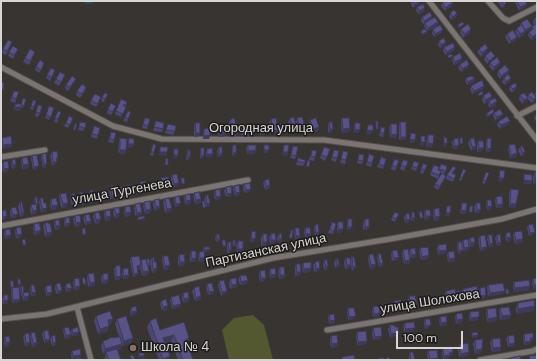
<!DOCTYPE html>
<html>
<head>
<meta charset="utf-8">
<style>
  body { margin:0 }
  #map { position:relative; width:538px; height:361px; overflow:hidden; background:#383432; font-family:"DM Sans",sans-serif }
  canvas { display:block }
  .frame { position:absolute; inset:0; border:2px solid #d8d5d4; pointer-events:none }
  .scale { position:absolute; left:396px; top:331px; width:67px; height:18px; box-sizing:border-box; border:2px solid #d8d5d4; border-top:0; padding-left:5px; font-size:12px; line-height:14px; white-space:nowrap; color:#d8d5d4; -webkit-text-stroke:3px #1e1c1b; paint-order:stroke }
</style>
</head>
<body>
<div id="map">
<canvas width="538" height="361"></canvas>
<div class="frame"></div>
<div class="scale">100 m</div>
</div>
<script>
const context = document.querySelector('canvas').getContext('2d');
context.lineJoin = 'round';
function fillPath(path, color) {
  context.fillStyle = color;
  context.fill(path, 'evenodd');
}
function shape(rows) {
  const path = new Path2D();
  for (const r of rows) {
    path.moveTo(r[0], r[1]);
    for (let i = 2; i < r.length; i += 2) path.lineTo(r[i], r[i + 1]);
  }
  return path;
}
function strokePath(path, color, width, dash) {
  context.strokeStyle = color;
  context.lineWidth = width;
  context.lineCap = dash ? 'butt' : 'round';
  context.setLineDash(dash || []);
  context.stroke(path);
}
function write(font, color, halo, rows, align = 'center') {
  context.font = font + ' "DM Sans",sans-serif';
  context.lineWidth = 3;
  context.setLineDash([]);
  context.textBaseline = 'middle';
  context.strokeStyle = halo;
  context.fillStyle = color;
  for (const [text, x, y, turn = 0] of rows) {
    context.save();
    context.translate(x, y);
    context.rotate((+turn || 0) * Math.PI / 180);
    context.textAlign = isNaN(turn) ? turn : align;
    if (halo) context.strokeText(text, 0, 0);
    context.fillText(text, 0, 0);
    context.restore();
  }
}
fillPath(shape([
  [253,315,264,325,273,360,229,360,222,330,234,318]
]), '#535831');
strokePath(shape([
  [82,1,88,3,95,1]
]), '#0a6274', 1.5);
const minor = shape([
  [429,1,537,140],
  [488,1,503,18,509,21,537,7],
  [1,67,113,126,162,139,324,140,537,168],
  [517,116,537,106],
  [1,157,45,150],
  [1,226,248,180],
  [77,307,91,360],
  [1,319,47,314,273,258,390,239,502,219,537,209],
  [327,330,537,295],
  [480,360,533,351,537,349]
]);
strokePath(minor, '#53504d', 7);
strokePath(minor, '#7a7573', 5);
fillPath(shape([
  [411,1,420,1,419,4,413,8,411,4,412,1],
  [497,1,505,1,505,6,502,8],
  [515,1,525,1,527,4,525,7,519,11,515,2],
  [453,2,452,6,445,11,441,6,442,3],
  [417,7,424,12,418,14,416,10],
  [450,13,457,13,456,17,451,20,449,17],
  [432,16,431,20,438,22,437,26,427,31,424,26,425,23,423,24,421,21,422,17],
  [537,17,537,37,531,40,528,35,529,32,531,31,532,27,534,25,533,23,534,19],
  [521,23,530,29,524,33,524,35,519,38,515,32,517,28,520,26],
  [433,29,441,33,434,37,432,33],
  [461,29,470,33,463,38,460,33],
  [507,34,516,40,509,44,505,37],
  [439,41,446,42,445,45,440,48,438,45],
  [11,45,6,55,2,53,3,49],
  [444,47,454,51,445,55,443,50],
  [18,49,13,59,8,56,9,52],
  [479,49,487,52,481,57,477,52],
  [35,52,29,65,23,62,25,58],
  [485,56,493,59,487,64,484,60],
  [453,57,461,62,454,65,452,60],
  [500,62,499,65,493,71,489,66,490,63],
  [460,64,468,68,461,72,458,68],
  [36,67,43,67,39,73,35,70],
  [55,70,50,81,46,78,47,75],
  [509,70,508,73,500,79,497,75,498,71],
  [64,78,59,86,54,83,56,79],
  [466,78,475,78,474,82,467,85,465,81],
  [504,78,510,81,505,85,502,82],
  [74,83,68,91,65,88,66,85],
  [471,86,484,86,483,89,472,94,470,89],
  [510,86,516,89,512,93,509,90],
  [86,87,85,91,80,98,76,95,77,91],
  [14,91,19,92,15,103,10,101],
  [536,91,537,91,537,97,535,95],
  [108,94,104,102,101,101,102,97],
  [520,95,527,97,528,95,535,101,532,103,527,99,526,101,522,104,519,99],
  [483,96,491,100,484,104,482,100],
  [26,99,23,108,21,107,20,111,14,110,15,104,22,104],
  [33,100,36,101,33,110,30,109],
  [91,100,100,101,96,107,90,104],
  [489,101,496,105,490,108,488,105],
  [127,102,121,117,115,114,116,111],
  [38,105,40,113,38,117,35,116],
  [49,106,54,108,49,120,45,118],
  [108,109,115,109,111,115,107,113],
  [58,111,61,112,57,123,54,122],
  [131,112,127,122,123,121,125,117],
  [487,113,494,113,501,117,495,121,493,116,494,113,488,117,486,115],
  [537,113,537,123,534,118,535,115],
  [73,118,68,128,64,126,66,123],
  [145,118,150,119,147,129,142,128],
  [290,118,296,132,292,133,288,122],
  [297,118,305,131,300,133,296,122],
  [342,118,350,128,349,132,342,133,341,122],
  [271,119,278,130,277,133,272,134,269,123],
  [230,120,239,132,237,135,233,136,229,123],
  [310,120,319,127,318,131,312,133,309,123],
  [156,121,163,129,162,132,153,131],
  [510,121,508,124,500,129,497,125,498,122],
  [80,122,85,128,83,131,78,130],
  [329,122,331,133,328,133,328,126],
  [400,122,406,137,405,140,399,140,399,126],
  [195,123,199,136,194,137,194,127],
  [355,123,360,130,358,133,354,133,354,126],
  [168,124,175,131,173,135,165,133],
  [280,124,285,133,280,134,279,127],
  [391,124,397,134,396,138,390,138,389,128],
  [245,125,250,132,249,136,245,137,244,129],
  [260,125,265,134,260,135,258,129],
  [94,126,100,128,97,139,91,137],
  [219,126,226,133,225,136,219,137,217,129],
  [381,127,384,133,383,137,379,136],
  [204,129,209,139,203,139,203,132],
  [111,132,114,140,113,143,108,142],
  [428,135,432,147,426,147,427,138],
  [2,138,12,144,11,147,2,149,1,143],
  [120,138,125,154,118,153,119,142],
  [454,139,457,149,453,149,452,142],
  [470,139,476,146,475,149,471,151,468,143],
  [487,139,490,152,486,152,486,142],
  [478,141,482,151,477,152,477,145],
  [153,144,154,152,153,156,150,155],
  [233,145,235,156,232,156,232,149],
  [248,145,255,154,247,154,246,148],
  [509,145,516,157,510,158,508,149],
  [293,146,296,156,295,159,290,158],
  [219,147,222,154,221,157,218,157,217,151],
  [324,147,330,149,325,161,320,158],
  [520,147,525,151,524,155,521,156,518,151],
  [201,148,203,159,200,159,200,152],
  [207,149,213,154,211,157,206,157,206,152],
  [188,150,189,160,186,160,187,153],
  [312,150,315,157,314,161,309,160],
  [334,150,337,158,336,162,331,160],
  [343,151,346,160,345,164,340,163],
  [52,152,58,158,55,165,52,166,50,156],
  [42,154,46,167,43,168,41,157],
  [359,154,363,161,362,164,357,163],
  [369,154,374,156,371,167,366,165],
  [32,156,37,169,33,170,31,159],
  [381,157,384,166,383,169,377,167],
  [22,158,29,164,28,168,22,169,21,161],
  [298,158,305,163,303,166,296,165],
  [12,160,16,164,15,168,12,169,11,163],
  [403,160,408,161,404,171,400,169],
  [414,161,419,163,416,171,411,169],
  [3,162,9,168,8,171,3,172,1,166],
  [398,164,395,171,391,169,392,165],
  [423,164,427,165,423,174,420,173],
  [441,164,447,166,444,175,446,176,445,179,438,190,434,187,435,184,442,174,440,173,438,179,430,175,434,165,439,170],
  [463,169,466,170,461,181,459,180],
  [454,171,453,174,456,175,453,182,446,179,447,175],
  [486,172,489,173,485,184,482,183],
  [535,172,537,184,533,184,533,177],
  [172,175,178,186,172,187,171,179],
  [161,178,169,184,168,188,161,189,160,182],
  [265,180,270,185,269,189,265,190,263,183],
  [140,182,145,192,140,193,139,186],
  [244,184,251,189,249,192,244,193,243,187],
  [131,185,136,195,131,196,130,189],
  [110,186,116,195,115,198,110,199,109,190],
  [234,186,239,196,235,196,233,189],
  [120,187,128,192,127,193,126,196,121,197,119,191],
  [226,187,231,196,226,197,224,191],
  [511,189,516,204,515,208,509,207,509,193],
  [215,190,220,199,215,200,214,194],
  [90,191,95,202,90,203,89,194],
  [101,191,106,197,105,200,101,201,99,194],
  [80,192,87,200,85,204,81,205,79,196],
  [194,193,201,199,200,203,195,204,193,196],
  [60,194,67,207,61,208,59,197],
  [72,194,77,205,72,206,70,197],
  [185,195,191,200,190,204,185,205,184,198],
  [206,195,210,203,209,207,206,207,204,199],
  [35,197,38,205,36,205,37,210,36,214,31,215,30,208,31,205,35,204,34,199],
  [175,197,179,206,175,207,174,200],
  [496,197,503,204,502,208,496,208,495,200],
  [40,198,44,203,46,211,41,213,39,202],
  [51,199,56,209,51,210,50,202],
  [165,199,170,212,165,213,163,202],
  [154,200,160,206,159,209,154,210,153,204],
  [487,200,491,210,487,210,486,204],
  [20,202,24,213,23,216,20,217,18,206],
  [144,202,151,209,150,213,145,214,143,206],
  [462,203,466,211,465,214,460,214,461,206],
  [476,203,480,213,475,213,474,207],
  [135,204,142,212,141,215,135,216,134,208],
  [125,207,130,216,125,217,124,211],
  [11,208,16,217,11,218,10,212],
  [114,208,119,217,114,218,113,212],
  [434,209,439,220,434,221,433,212],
  [425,210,429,219,425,220,424,214],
  [2,211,6,219,1,220],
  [105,211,110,220,105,221,104,214],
  [412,212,414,221,411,221,411,216],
  [95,213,100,223,95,224,93,216],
  [406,214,410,219,408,223,405,223,404,217],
  [85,215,91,221,90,224,85,225,83,218],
  [75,216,80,226,75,227,73,219],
  [392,217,397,217,395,222,391,220],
  [65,218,69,226,65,227,64,222],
  [348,219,350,230,347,230,347,222],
  [365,219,368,230,363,230,363,223],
  [55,220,60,225,59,229,55,230,54,224],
  [332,222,336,224,333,234,328,233],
  [338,222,342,232,337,233,337,225],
  [45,223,51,236,45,237,43,226],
  [34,224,41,230,39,234,34,235,33,228],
  [315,225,319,232,318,236,315,236,314,228],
  [528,225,535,232,533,235,529,236,527,228],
  [16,228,22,234,20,238,16,239,15,232],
  [295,228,300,236,299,239,295,240,294,232],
  [305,228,310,237,305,238,304,232],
  [5,230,10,238,5,239,4,233],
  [514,232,523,239,522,242,515,244,513,236],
  [506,233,511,237,510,241,506,242,505,236],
  [217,234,219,242,216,242,215,238],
  [263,234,266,246,261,246,261,238],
  [271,234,276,240,274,243,270,244,269,237],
  [279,234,281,242,278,242,277,237],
  [488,235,493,243,492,247,489,247,487,239],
  [497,235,501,242,500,246,497,246,495,238],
  [480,236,485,250,480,251,478,239],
  [470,238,474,246,469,247,468,241],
  [463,240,469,247,468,250,463,251,463,250,461,253,458,254,457,246,458,242,462,243],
  [238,241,243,249,242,252,237,252,236,245],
  [228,242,230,253,227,254,227,246],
  [438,245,446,253,438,255,437,249],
  [204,247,210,249,209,251,204,252,205,258,203,261,199,262,198,256,199,252,203,252,203,249],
  [420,248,429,255,428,259,421,260,419,252],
  [410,249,416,254,415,258,410,258,409,252],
  [403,250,410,260,409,264,404,264,402,254],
  [191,251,196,258,195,262,190,262,190,254],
  [392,251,399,257,397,260,392,261,391,255],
  [448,252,455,258,454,262,448,262,447,255],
  [378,254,383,263,382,267,379,267,377,258],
  [179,255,184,265,178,266,178,258],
  [369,255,376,264,374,268,370,269,368,259],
  [163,256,168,269,164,270,162,260],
  [131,257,140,262,141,260,150,264,149,266,148,266,149,271,147,275,142,276,140,267,140,269,138,269,138,273,137,276,133,277,130,261],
  [352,257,354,270,352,271,350,261],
  [152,258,156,272,152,273,150,261],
  [346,258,351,265,349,268,345,269,344,262],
  [336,259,339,264,338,268,335,268,334,262],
  [324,260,327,270,324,270,323,264],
  [315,262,318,272,314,272,313,265],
  [303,263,311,268,310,272,303,273,302,266],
  [296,264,300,275,295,276,295,268],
  [116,266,121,276,119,280,115,280,114,269],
  [280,267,285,275,284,278,279,279,278,271],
  [123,269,129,275,127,279,123,279,122,272],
  [270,269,276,274,274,278,270,278,269,272],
  [260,271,265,281,260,282,259,275],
  [88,274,95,282,94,286,88,287,87,278],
  [103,274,107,283,102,284,101,277],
  [240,276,248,280,246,284,240,285,238,280],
  [74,279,79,290,74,290,73,283],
  [230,279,237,284,236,287,230,289,229,283],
  [533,279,537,288,533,289,532,282],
  [10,281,20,299,19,302,12,303,11,291,12,289,11,289,10,283],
  [219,281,227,291,225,294,221,296,218,285],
  [514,282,530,286,529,290,514,292,513,285],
  [56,284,62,290,60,294,56,294,55,288],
  [66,284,71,291,66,292,65,287],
  [207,284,214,291,213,294,208,295,206,288],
  [31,285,36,292,35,296,31,296,30,289],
  [488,285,503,294,488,296,487,288],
  [21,286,28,300,23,301,22,296,22,295,21,295,20,288],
  [46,286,51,295,46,296,45,289],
  [194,288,201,296,200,300,195,301,192,291],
  [480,288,485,298,480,299,479,292],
  [463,289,478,295,477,298,462,300,461,292],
  [446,291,455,302,446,303,445,294],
  [457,291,461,298,460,301,457,302,456,295],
  [183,293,189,298,188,302,183,303,182,297],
  [4,295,7,304,3,304,2,299],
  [409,296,417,304,415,308,409,309,408,300],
  [171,297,180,307,172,309,170,300],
  [161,301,167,310,162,311,160,304],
  [394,301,401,311,394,312,392,304],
  [518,303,535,306,533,311,516,314,516,308],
  [373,307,379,316,373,317,372,311],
  [131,308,137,311,136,314,131,316,130,311],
  [348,308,354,319,348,320,347,312],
  [500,308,511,315,509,319,500,320,499,311],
  [487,309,497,317,496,321,487,322,486,313],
  [470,312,478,320,470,321,469,316],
  [456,314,462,323,456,324,455,317],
  [329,315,335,320,334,324,329,324,328,318],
  [96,316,111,324,109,325,107,332,98,334,94,321],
  [440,317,447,322,446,326,440,326,439,320],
  [117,319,133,338,131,343,122,346,122,345,120,350,118,350,121,360,104,360,106,353,103,354,101,346,103,341,108,340,109,338,119,337,115,324],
  [425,319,429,328,425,329,424,323],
  [150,321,160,330,189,338,187,344,193,360,178,360,171,341,165,344,168,360,159,360,147,328],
  [405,323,415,328,413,331,404,333,403,326],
  [390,325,395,327,398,336,390,338,388,329],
  [64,328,71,334,70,338,65,339,63,331],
  [373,328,381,339,373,340,372,332],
  [72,329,78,335,72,336,71,332],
  [44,331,50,339,48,342,44,343,42,334],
  [357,332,367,341,366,344,357,346,356,336],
  [31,333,36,346,32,347,30,336],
  [25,334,29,346,25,346,23,337],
  [524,334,533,338,532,341,530,342,529,344,524,345,523,337],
  [52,336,56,342,55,346,52,346,50,339],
  [331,336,338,343,337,347,331,348,330,340],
  [508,336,514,347,508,347,506,339],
  [5,337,9,346,5,347,4,340],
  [492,339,501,347,500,351,492,352,490,343],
  [475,340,482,349,481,353,475,354,473,344],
  [459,345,469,352,468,356,459,357,458,348],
  [443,348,453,352,451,356,449,356,448,359,443,360,442,352],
  [72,351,79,358,72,360,71,355],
  [428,351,437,360,428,360,427,355],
  [410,352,415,360,409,360,409,356]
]), '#4c4772');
fillPath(shape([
  [420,1,419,4,413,8,415,4],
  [530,1,534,1,530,4],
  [453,2,452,6,445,11,446,8],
  [506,3,505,6,502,8,504,5],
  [527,4,525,7,519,11,520,7],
  [425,8,424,12,418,14,419,11],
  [457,13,456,17,451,20,453,17],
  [432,16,431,20,423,24,425,21],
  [438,22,437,26,427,31,428,28],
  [532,26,530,29,524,33,524,35,519,38,520,34,525,32,525,30],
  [471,29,470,33,463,38,465,34],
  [443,30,441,33,434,37,435,34],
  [427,32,426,33,422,36,422,34],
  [537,34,537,37,531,40,532,37],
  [517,37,516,40,509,44,511,41],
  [446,42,445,45,440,48,441,45],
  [455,47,454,51,445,55,447,52],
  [488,48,487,52,481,57,482,53],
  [495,56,493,59,487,64,489,61],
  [462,58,461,62,454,65,455,62],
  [500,62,499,65,493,71,494,67],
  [469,65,468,68,461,72,462,69],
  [509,70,508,73,500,79,501,76],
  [475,78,474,82,467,85,468,82],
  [511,78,510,81,505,85,506,82],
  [76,79,74,83,68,91,70,87],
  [484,86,483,89,472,94,474,91],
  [517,86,516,89,512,93,513,89],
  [492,96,491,100,484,104,486,100],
  [536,97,535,101,532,103],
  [528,98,526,101,522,104,524,100],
  [497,101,496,105,490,108,491,105],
  [15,107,21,107,20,111,14,110],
  [494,112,494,113,488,117,488,116],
  [503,114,501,117,495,121,497,117],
  [510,121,508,124,500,129,501,125],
  [319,127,318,131,312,133,313,129],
  [306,128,305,131,300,133,301,130],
  [350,128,349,132,342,133,343,129],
  [286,129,285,133,280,134,281,130],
  [297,129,296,132,292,133,293,130],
  [330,129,333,129,331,133,328,133],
  [355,129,360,130,358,133,354,133],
  [266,130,265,134,260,135,261,132],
  [278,130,277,133,272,134,273,131],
  [367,130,373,131,371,134,366,134],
  [239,132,237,135,233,136,234,133],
  [250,132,249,136,245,137,246,133],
  [196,133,200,133,199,136,194,137],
  [226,133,225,136,219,137,220,134],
  [397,134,396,138,390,138,391,135],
  [210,135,209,139,203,139,204,136],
  [401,137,406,137,405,140,399,140],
  [410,139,415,140,414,143,409,143],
  [421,142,425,142,423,146,419,145],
  [428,143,433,144,432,147,426,147],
  [444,143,447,144,445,147,443,147],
  [12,144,11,147,2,149,3,145],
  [128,144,134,144,132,148,127,147],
  [459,145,457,149,453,149,454,146],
  [476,146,475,149,471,151,472,147],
  [479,148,484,148,482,151,477,152],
  [491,148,490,152,486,152,487,149],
  [120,150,126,150,125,154,118,153],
  [256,150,255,154,247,154,248,151],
  [264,150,269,150,268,153,263,153],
  [525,151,524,155,521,156,523,153],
  [160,152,167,152,166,156,158,155],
  [283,152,288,152,287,156,282,155],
  [233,153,236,153,235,156,232,156],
  [517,153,516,157,510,158,511,155],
  [207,154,213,154,211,157,206,157],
  [219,154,222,154,221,157,218,157],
  [174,155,178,155,177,159,173,158],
  [201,156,204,156,203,159,200,159],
  [188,157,190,157,189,160,186,160],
  [53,162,57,162,55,165,52,166],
  [16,164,15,168,12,169,13,165],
  [29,164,28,168,22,169,23,165],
  [44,164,47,164,46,167,43,168],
  [39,166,37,169,33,170,34,167],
  [9,168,8,171,3,172,4,169],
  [446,176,445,179,438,190,440,186],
  [499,178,504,178,502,182,498,181],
  [535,178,537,178,537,184,533,184],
  [524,180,532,181,531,184,523,184],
  [179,183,178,186,172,187,174,184],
  [169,184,168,188,161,189,163,186],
  [270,185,269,189,265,190,266,186],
  [147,188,145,192,140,193,141,189],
  [126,189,129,189,128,192,125,193],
  [251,189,249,192,244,193,246,190],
  [138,191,136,195,131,196,133,192],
  [240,192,239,196,235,196,236,193],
  [127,193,126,196,121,197,122,194],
  [232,193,231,196,226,197,227,194],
  [116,195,115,198,110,199,112,196],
  [221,196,220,199,215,200,216,197],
  [106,197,105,200,101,201,102,198],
  [96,198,95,202,90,203,92,199],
  [201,199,200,203,195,204,196,200],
  [87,200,85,204,81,205,82,201],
  [191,200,190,204,185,205,186,201],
  [78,202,77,205,72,206,73,203],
  [68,203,67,207,61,208,63,204],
  [181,203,179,206,175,207,176,204],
  [210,203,209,207,206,207,207,204],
  [503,204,502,208,496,208,497,205],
  [510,204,516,204,515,208,509,207],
  [58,205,56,209,51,210,52,206],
  [160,206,159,209,154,210,156,207],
  [492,206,491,210,487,210,488,207],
  [47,208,46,211,41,213,42,209],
  [172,208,170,212,165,213,167,209],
  [151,209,150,213,145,214,146,210],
  [481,209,480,213,475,213,477,210],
  [37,210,36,214,31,215,33,211],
  [461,210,466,211,465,214,460,214],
  [131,212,130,216,125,217,126,213],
  [142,212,141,215,135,216,137,213],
  [22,213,24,213,23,216,20,217],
  [120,213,119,217,114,218,116,214],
  [446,213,450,213,449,217,445,216],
  [18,214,16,217,11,218,13,215],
  [7,216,6,219,1,220,3,217],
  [111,216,110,220,105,221,106,217],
  [426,216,431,216,429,219,425,220],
  [440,216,439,220,434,221,435,217],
  [145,218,144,220,138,221,138,220],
  [412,218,415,218,414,221,411,221],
  [101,219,100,223,95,224,96,220],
  [410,219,408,223,405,223,406,220],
  [91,221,90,224,85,225,86,222],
  [81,222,80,226,75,227,76,223],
  [70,223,69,226,65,227,66,224],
  [60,225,59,229,55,230,56,226],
  [348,227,352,227,350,230,347,230],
  [365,227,369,227,368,230,363,230],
  [338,229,343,229,342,232,337,233],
  [41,230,39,234,34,235,35,232],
  [52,232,51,236,45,237,47,233],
  [319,232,318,236,315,236,316,233],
  [535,232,533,235,529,236,530,233],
  [22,234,20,238,16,239,17,235],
  [306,234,311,234,310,237,305,238],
  [11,235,10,238,5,239,6,236],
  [296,236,300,236,299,239,295,240],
  [511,237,510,241,506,242,507,238],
  [251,238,255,239,254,242,249,242],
  [217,239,220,239,219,242,216,242],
  [279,239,282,239,281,242,278,242],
  [523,239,522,242,515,244,516,240],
  [271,240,276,240,274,243,270,244],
  [263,242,267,242,266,246,261,246],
  [475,242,474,246,469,247,471,243],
  [501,242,500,246,497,246,498,243],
  [493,243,492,247,489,247,490,244],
  [469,247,468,250,463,251,464,248],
  [487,247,485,250,480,251,481,248],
  [210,249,209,251,203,252,204,250],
  [238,249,243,249,242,252,237,252],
  [229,250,231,250,230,253,227,254],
  [447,250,446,253,438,255,439,251],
  [459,250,463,250,461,253,458,254],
  [416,254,415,258,410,258,412,255],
  [429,255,428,259,421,260,422,257],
  [399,257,397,260,392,261,394,258],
  [196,258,195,262,190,262,192,259],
  [200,258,205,258,203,261,199,262],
  [455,258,454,262,448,262,449,259],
  [410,260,409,264,404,264,405,261],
  [180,262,185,262,184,265,178,266],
  [383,263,382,267,379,267,380,264],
  [339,264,338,268,335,268,337,265],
  [376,264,374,268,370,269,371,265],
  [141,265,140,269,136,270,137,266],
  [170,265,168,269,164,270,165,266],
  [347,265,351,265,349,268,345,269],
  [328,266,327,270,324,270,326,267],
  [353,267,356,267,354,270,352,271],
  [157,268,156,272,152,273,153,269],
  [311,268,310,272,303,273,304,269],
  [320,268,318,272,314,272,316,269],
  [149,271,147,275,142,276,143,272],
  [297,272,301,272,300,275,295,276],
  [138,273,137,276,133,277,134,274],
  [276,274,274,278,270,278,271,275],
  [129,275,127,279,123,279,124,276],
  [280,275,285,275,284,278,279,279],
  [121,276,119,280,115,280,116,277],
  [261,278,266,278,265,281,260,282],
  [103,280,108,280,107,283,102,284],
  [248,280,246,284,240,285,241,282],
  [95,282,94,286,88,287,90,283],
  [237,284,236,287,230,289,232,285],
  [534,285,537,285,537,288,533,289],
  [80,286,79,290,74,290,75,287],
  [530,286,529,290,514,292,515,288],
  [72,288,71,291,66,292,67,289],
  [62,290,60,294,56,294,58,291],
  [214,291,213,294,208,295,209,292],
  [227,291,225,294,221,296,222,292],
  [505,291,503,294,488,296,490,293],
  [36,292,35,296,31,296,32,293],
  [52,292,51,295,46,296,47,293],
  [478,295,477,298,462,300,464,297],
  [486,295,485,298,480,299,481,296],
  [29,296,28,300,23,301,24,297],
  [201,296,200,300,195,301,196,298],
  [189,298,188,302,183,303,184,299],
  [456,298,455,302,446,303,447,300],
  [458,298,461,298,460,301,457,302],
  [20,299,19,302,12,303,13,300],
  [8,300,7,304,3,304,4,301],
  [181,304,180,307,172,309,173,306],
  [417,304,415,308,409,309,411,305],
  [168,306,167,310,162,311,163,307],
  [535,306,533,311,516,314,518,309],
  [402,307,401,311,394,312,395,308],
  [137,311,136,314,131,316,132,312],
  [380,313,379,316,373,317,374,314],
  [511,315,509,319,500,320,502,316],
  [356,316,354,319,348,320,349,317],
  [479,317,478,320,470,321,471,318],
  [497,317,496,321,487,322,488,319],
  [113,319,111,324,106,326,108,320],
  [463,319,462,323,456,324,457,320],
  [335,320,334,324,329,324,330,321],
  [447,322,446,326,440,326,441,323],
  [431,325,429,328,425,329,426,326],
  [109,326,107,332,98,334,100,329],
  [415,328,413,331,404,333,405,329],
  [79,332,78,335,72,336,73,333],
  [399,333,398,336,390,338,391,334],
  [71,334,70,338,65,339,66,336],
  [174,335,171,341,161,345,163,338],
  [478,335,477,337,472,338,472,336],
  [382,336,381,339,373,340,375,337],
  [133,338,131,343,122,346,124,341],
  [189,338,187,345,186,339],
  [530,338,533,338,532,341,530,342,529,344,524,345,525,342],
  [50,339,48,342,44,343,45,340],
  [367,341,366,344,357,346,358,342],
  [10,342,9,346,5,347,6,343],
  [30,342,29,346,25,346,26,343],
  [56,342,55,346,52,346,53,343],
  [33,343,37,343,36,346,32,347],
  [338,343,337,347,331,348,332,344],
  [515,343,514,347,508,347,509,344],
  [122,344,120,350,103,354,105,349],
  [501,347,500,351,492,352,493,348],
  [482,349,481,353,475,354,476,350],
  [453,352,451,356,449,356,448,359,443,360,444,356,449,353],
  [469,352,468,356,459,357,461,354],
  [81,355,80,358,72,360,73,356],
  [139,356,144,356,143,357,138,358],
  [170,356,168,360,163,360,163,359],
  [438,358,437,360,429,360,430,359]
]), '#3e3a5c');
const building = shape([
  [412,1,420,1,415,4,412,1],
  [445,1,452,1,453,2,446,8,442,3,445,1],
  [501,1,505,1,506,3,504,5,501,1],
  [517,1,525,1,527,4,520,7,517,1],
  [423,4,425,8,419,11,417,7,423,4],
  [454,10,457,13,453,17,450,13,454,10],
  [430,12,432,16,425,21,422,17,430,12],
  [435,17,438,22,428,28,425,23,435,17],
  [537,17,537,24,534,19,537,17],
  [527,19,532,26,525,30,521,23,527,19],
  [462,22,464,24,459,28,458,25,462,22],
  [468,24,471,29,465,34,461,29,468,24],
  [536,24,537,26,537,34,532,37,529,32,533,29,532,27,536,24],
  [440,25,443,30,435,34,433,29,440,25],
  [522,25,525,31,520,34,517,28,522,25],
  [425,29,427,32,422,34,421,31,425,29],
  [513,30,517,37,511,41,507,34,513,30],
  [444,38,446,42,441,45,439,41,444,38],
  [8,40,12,42,7,51,3,49,8,40],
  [453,43,455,47,447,52,444,47,453,43],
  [485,44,488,48,482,53,479,49,485,44],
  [13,46,18,49,14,55,9,52,13,46],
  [30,49,35,52,30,61,25,58,30,49],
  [491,51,495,56,489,61,485,56,491,51],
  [460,53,462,58,455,62,453,57,460,53],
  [451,54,453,56,449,58,447,56,451,54],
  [497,57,500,62,494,67,490,63,497,57],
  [40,60,44,63,41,70,36,67,40,60],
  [467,60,469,65,462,69,460,64,467,60],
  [505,65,509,70,501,76,498,71,505,65],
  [51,68,55,70,52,77,47,75,51,68],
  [60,72,65,75,61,82,56,79,60,72],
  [508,74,511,78,506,82,504,78,508,74],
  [72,76,76,79,70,87,66,85,72,76],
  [471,76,475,78,468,82,466,78,471,76],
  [482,80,484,86,474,91,471,86,482,80],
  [1,82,4,83,3,90,1,89,1,82],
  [515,83,517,86,513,89,510,86,515,83],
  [82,84,86,87,82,94,77,91,82,84],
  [14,91,19,92,16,99,12,97,14,91],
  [482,91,483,94,479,96,478,94,482,91],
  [489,92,492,96,486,100,483,96,489,92],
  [532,92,536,97,534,100,528,95,532,92],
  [105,93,108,94,105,99,102,97,105,93],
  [524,93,528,98,524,100,520,95,524,93],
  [95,94,101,97,97,104,91,100,95,94],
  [23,98,26,99,24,106,21,105,23,98],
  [495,98,497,101,491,105,489,101,495,98],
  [121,99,127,102,126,105,124,104,123,106,126,107,123,114,116,111,121,99],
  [33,100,36,101,34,107,31,106,33,100],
  [111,103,116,106,112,112,108,109,111,103],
  [15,104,22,104,21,107,15,107,15,104],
  [38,105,42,106,40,113,36,112,38,105],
  [49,106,54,108,51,117,46,115,49,106],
  [493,109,494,112,488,116,487,113,493,109],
  [500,109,503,114,497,117,494,113,500,109],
  [58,111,61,112,58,119,55,118,58,111],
  [128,111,131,112,128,119,125,117,128,111],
  [537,113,537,118,535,115,537,113],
  [69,116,73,118,70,125,66,123,69,116],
  [507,116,510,121,501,125,498,122,507,116],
  [294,117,297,129,293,130,290,118,294,117],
  [302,117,306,128,301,130,297,118,302,117],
  [145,118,150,119,148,126,143,124,145,118],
  [234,118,239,132,234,133,230,120,234,118],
  [276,118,278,130,273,131,271,119,276,118],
  [316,118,319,127,313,129,310,120,316,118],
  [342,118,349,118,350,128,343,129,342,118],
  [156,121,164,123,163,129,154,127,156,121],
  [376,121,378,121,378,129,376,129,376,121],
  [80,122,86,123,85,128,79,126,80,122],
  [329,122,332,122,333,129,330,129,329,122],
  [400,122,406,122,406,137,401,137,400,122],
  [195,123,200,123,200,133,196,133,195,123],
  [285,123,286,129,281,130,280,124,285,123],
  [355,123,360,123,360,130,355,129,355,123],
  [75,124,77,124,75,130,73,130,75,124],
  [168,124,176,126,175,131,166,130,168,124],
  [265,124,266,130,261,132,260,125,265,124],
  [391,124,397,124,397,134,391,135,391,124],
  [225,125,226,133,220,134,219,126,225,125],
  [245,125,249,125,250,132,246,133,245,125],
  [368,125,373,125,373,131,367,130,368,125],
  [94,126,100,128,98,135,92,134,94,126],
  [381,127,385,128,384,133,380,133,381,127],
  [209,128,210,135,204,136,204,129,209,128],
  [240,128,243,128,244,135,241,135,240,128],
  [111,132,116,133,114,140,110,139,111,132],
  [411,133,416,134,415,140,410,139,411,133],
  [428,135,434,135,433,144,428,143,428,135],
  [11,136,12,144,3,145,2,138,11,136],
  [421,136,425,136,425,142,421,142,421,136],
  [444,137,447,138,447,144,444,143,444,137],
  [462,137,463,143,460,144,460,138,462,137],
  [120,138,127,139,126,150,120,150,120,138],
  [129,138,134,139,134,144,128,144,129,138],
  [458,138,459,145,454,146,454,139,458,138],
  [474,138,476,146,472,147,470,139,474,138],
  [491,138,491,148,487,149,487,139,491,138],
  [478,141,483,141,484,148,479,148,478,141],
  [153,144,156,145,154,152,151,152,153,144],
  [515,144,517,153,511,155,509,145,515,144],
  [233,145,236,145,236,153,233,153,233,145],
  [248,145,256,145,256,150,248,151,248,145],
  [264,145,269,145,269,150,264,150,264,145],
  [284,145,289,145,288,152,283,152,284,145],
  [293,146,298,147,296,156,291,155,293,146],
  [522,146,525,151,523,153,520,147,522,146],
  [160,147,168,147,167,152,160,152,160,147],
  [219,147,222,147,222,154,219,154,219,147],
  [324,147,330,149,327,157,321,155,324,147],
  [201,148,204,148,204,156,201,156,201,148],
  [212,148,213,154,207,154,207,149,212,148],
  [174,149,178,149,178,155,174,155,174,149],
  [188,150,190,150,190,157,188,157,188,150],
  [312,150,317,151,315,157,311,156,312,150],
  [334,150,339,151,337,158,332,157,334,150],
  [57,151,58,158,56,158,57,162,53,162,52,152,57,151],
  [343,151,348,152,346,160,341,159,343,151],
  [46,153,47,164,44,164,42,154,46,153],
  [359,154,364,155,363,161,358,160,359,154],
  [369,154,374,156,372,163,367,162,369,154],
  [37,155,39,166,34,167,32,156,37,155],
  [27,157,29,164,23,165,22,158,27,157],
  [381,157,386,159,384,166,379,164,381,157],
  [166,158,168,159,168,165,165,165,166,158],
  [298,158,305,160,305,163,297,161,298,158],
  [15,159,16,164,13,165,12,160,15,159],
  [395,159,399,161,396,167,392,165,395,159],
  [308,160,310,161,309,167,306,166,308,160],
  [403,160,408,161,406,167,401,165,403,160],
  [8,161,9,168,4,169,3,162,8,161],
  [414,161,419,163,417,168,412,166,414,161],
  [423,164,427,165,425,170,421,169,423,164],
  [441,164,447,166,446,171,439,169,441,164],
  [434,165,439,167,438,170,441,171,439,175,431,172,434,165],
  [453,166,456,168,452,173,456,175,454,179,447,175,453,166],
  [463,169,466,170,462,178,460,177,463,169],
  [500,170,505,171,504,178,499,178,500,170],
  [486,172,489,173,486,181,483,180,486,172],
  [535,172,537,172,537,178,535,178,535,172],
  [442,173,446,176,440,186,435,184,442,173],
  [177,174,179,183,174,184,172,175,177,174],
  [524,174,532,175,532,181,524,180,524,174],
  [168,177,169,184,163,186,161,178,168,177],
  [181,178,184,178,185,183,182,184,181,178],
  [269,179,270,185,266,186,265,180,269,179],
  [145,181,147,188,141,189,140,182,145,181],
  [250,183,251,189,246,190,244,184,250,183],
  [129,185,129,189,126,189,127,193,122,194,120,187,129,185],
  [131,185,136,185,138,191,133,192,131,185],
  [239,185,240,192,236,193,234,186,239,185],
  [110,186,113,186,116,195,112,196,110,186],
  [231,186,232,193,227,194,226,187,231,186],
  [220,189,221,196,216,197,215,190,220,189],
  [511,189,519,190,516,204,510,204,511,189],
  [92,190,96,198,92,199,90,191,92,190],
  [104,190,106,197,102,198,101,191,104,190],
  [80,192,82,192,83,196,86,195,87,200,82,201,80,192],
  [199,192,201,199,196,200,194,193,199,192],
  [66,193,68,203,63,204,60,194,66,193],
  [74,193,75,197,77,197,78,202,73,203,72,194,74,193],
  [190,194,191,200,186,201,185,195,190,194],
  [206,195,208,195,210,203,207,204,206,195],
  [179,196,181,203,176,204,175,197,179,196],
  [502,196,503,204,497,205,496,197,502,196],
  [35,197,37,197,38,203,36,204,35,197],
  [40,198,43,198,44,203,46,203,47,208,42,209,40,198],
  [56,198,58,205,52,206,51,199,56,198],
  [169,198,172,208,167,209,165,199,169,198],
  [159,199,160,206,156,207,154,200,159,199],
  [487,200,491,200,492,206,488,207,487,200],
  [150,201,151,209,146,210,144,202,150,201],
  [202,201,204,201,206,207,203,208,202,201],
  [20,202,22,202,24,213,22,213,20,202],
  [140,203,142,212,137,213,135,204,140,203],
  [462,203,467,203,466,211,461,210,462,203],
  [476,203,480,203,481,209,477,210,476,203],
  [36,204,37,210,33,211,31,205,36,204],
  [130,206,131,212,126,213,125,207,130,206],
  [447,206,451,206,450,213,446,213,447,206],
  [470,206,473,206,472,212,469,212,470,206],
  [16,207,18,214,13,215,11,208,16,207],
  [114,208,119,208,120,213,116,214,114,208],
  [439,208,440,216,435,217,434,209,439,208],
  [6,210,7,216,3,217,2,211,6,210],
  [110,210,111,216,106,217,105,211,110,210],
  [425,210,430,210,431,216,426,216,425,210],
  [99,212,101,219,96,220,95,213,99,212],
  [395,212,399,214,396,219,392,217,395,212],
  [412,212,414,212,415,218,412,218,412,212],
  [419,212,422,212,423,218,420,218,419,212],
  [409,213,410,219,406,220,406,214,409,213],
  [89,214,91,221,86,222,85,215,89,214],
  [80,215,81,222,76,223,75,216,80,215],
  [144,216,145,218,138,220,138,217,144,216],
  [69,217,70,223,66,224,65,218,69,217],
  [348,219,352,219,352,227,348,227,348,219],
  [365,219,369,219,369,227,365,227,365,219],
  [55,220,59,220,60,225,56,226,55,220],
  [48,222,48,224,50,223,52,232,47,233,45,223,48,222],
  [332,222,336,224,334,231,330,229,332,222],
  [338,222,343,222,343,229,338,229,338,222],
  [39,223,41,230,35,232,34,224,39,223],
  [318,224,319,232,316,233,315,225,318,224],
  [533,224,535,232,530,233,528,225,533,224],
  [21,227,22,234,17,235,16,228,21,227],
  [85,228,86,234,83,235,82,229,85,228],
  [295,228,299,228,300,236,296,236,295,228],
  [305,228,310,228,311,234,306,234,305,228],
  [10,229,11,235,6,236,5,230,10,229],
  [291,230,293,230,292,238,289,238,291,230],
  [252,231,256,232,255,239,251,238,252,231],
  [522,231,523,239,516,240,514,232,522,231],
  [510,232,511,237,507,238,506,233,510,232],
  [275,233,276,240,271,240,271,234,275,233],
  [281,233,282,239,279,239,279,234,281,233],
  [217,234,219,234,220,239,217,239,217,234],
  [263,234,267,234,267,242,263,242,263,234],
  [500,234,501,242,498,243,497,235,500,234],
  [485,235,487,247,481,248,480,236,485,235],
  [488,235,492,235,493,243,490,244,488,235],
  [474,237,475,242,471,243,470,238,474,237],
  [25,239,26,245,23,245,22,240,25,239],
  [468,239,469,247,464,248,463,240,468,239],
  [222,240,225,240,226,246,223,246,222,240],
  [233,240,235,240,235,246,233,246,233,240],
  [238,241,243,241,243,249,238,249,238,241],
  [228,242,231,242,231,250,229,250,228,242],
  [458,242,461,242,463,250,459,250,458,242],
  [446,244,447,250,439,251,438,245,446,244],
  [204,247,209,247,210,249,204,250,204,247],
  [428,247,429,255,422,257,420,248,428,247],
  [415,248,416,254,412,255,410,249,415,248],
  [408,249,410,260,405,261,403,250,408,249],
  [397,250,399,257,394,258,392,251,397,250],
  [191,251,196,251,196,258,192,259,191,251],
  [204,251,205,258,200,258,199,252,204,251],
  [454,251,455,258,449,259,448,252,454,251],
  [184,254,185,262,180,262,179,255,184,254],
  [373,254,376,264,371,265,369,255,373,254],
  [378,254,381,254,383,263,380,264,378,254],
  [139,256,141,265,137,266,138,273,134,274,131,257,139,256],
  [163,256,168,256,170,265,165,266,163,256],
  [154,257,154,262,156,261,157,268,153,269,152,258,154,257],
  [352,257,354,257,356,267,353,267,352,257],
  [346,258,350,258,351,265,347,265,346,258],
  [146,259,149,271,143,272,141,260,146,259],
  [147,259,149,259,150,264,147,264,147,259],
  [336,259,338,259,339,264,337,265,336,259],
  [324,260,327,260,328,266,326,267,324,260],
  [319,261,320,268,316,269,315,262,319,261],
  [311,262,311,268,304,269,303,263,311,262],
  [296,264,300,264,301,272,297,272,296,264],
  [120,265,121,276,116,277,116,266,120,265],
  [280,267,284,267,285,275,280,275,280,267],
  [128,268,129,275,124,276,123,269,128,268],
  [275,268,276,274,271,275,270,269,275,268],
  [265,270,266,278,261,278,260,271,265,270],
  [94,273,95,282,90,283,88,274,94,273],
  [108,273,108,280,103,280,103,274,108,273],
  [246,275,248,280,241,282,240,276,246,275],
  [79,278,80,286,75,287,74,279,79,278],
  [82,278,85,278,86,284,83,284,82,278],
  [236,278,237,284,232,285,230,279,236,278],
  [537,278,537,285,534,285,533,279,537,278],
  [18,279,20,279,21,284,18,285,18,279],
  [224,280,227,291,222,292,219,281,224,280],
  [529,280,530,286,515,288,514,282,529,280],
  [10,281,13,281,14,287,11,287,10,281],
  [60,283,62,290,58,291,56,284,60,283],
  [70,283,72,288,67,289,66,284,70,283],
  [212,283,214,291,209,292,207,284,212,283],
  [503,283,505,291,490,293,488,285,503,283],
  [31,285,34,285,36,292,32,293,31,285],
  [51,285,52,292,47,293,46,286,51,285],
  [21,286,23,286,24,293,22,293,21,286],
  [199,286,201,296,196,298,194,288,199,286],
  [477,286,478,295,464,297,463,289,477,286],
  [19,287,20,299,13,300,12,288,19,287],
  [485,287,486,295,481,296,480,288,485,287],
  [455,289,456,298,447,300,446,291,455,289],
  [506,289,508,289,509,293,506,294,506,289],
  [457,291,460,291,461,298,458,298,457,291],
  [29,292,29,296,24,297,23,293,29,292],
  [188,292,189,298,184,299,183,293,188,292],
  [4,295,8,295,8,300,4,301,4,295],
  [179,295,181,304,173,306,171,297,179,295],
  [409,296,415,296,417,304,411,305,409,296],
  [166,299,168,306,163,307,161,301,166,299],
  [401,300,402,307,395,308,394,301,401,300],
  [534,300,535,306,518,309,518,303,534,300],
  [136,306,137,311,132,312,131,308,136,306],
  [379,306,380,313,374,314,373,307,379,306],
  [509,307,511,315,502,316,500,308,509,307],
  [348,308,354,308,356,316,349,317,348,308],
  [496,308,497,317,488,319,487,309,496,308],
  [110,311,113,319,108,320,109,326,100,329,96,316,110,311],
  [479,311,479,317,471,318,470,312,479,311],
  [462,313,463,319,457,320,456,314,462,313],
  [334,314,335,320,330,321,329,315,334,314],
  [126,316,133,338,124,341,117,319,126,316],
  [446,316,447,322,441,323,440,317,446,316],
  [156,318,160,330,184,322,189,338,186,339,193,360,183,360,174,335,163,338,170,356,163,359,150,321,156,318],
  [425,319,430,319,431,325,426,326,425,319],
  [414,322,415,328,405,329,405,323,414,322],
  [390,325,394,325,395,327,398,327,399,333,391,334,390,325],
  [69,327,71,334,66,336,64,328,69,327],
  [78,327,79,332,73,333,72,329,78,327],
  [381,327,382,336,375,337,373,328,381,327],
  [48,330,50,339,45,340,44,331,48,330],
  [366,331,367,341,358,342,357,332,366,331],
  [35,332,37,343,33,343,31,333,35,332],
  [477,332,478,335,472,336,472,333,477,332],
  [29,333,30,342,26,343,25,334,29,333],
  [533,333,533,338,530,338,531,341,525,342,524,334,533,333],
  [55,335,56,342,53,343,52,336,55,335],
  [337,335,338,343,332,344,331,336,337,335],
  [514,335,515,343,509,344,508,336,514,335],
  [9,336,10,342,6,343,5,337,9,336],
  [120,337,122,344,105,349,103,341,109,339,109,338,120,337],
  [500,338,501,347,493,348,492,339,500,338],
  [483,339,482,349,476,350,475,340,483,339],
  [468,343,469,352,461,354,459,345,468,343],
  [452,347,453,352,449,353,450,355,444,356,443,348,452,347],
  [80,349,81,355,73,356,72,351,80,349],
  [117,349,121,360,109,360,106,352,117,349],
  [437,350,438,358,430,359,428,351,437,350],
  [410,352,413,352,415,360,411,360,410,352],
  [139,353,144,353,144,356,139,356,139,353],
  [133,355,135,360,132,360,130,356,133,355],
  [354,355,355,360,342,360,342,357,354,355],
  [537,355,537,360,530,360,529,356,537,355],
  [520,356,521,360,510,360,510,358,520,356],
  [389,357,390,360,387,360,386,358,389,357],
  [81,358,82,360,74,360,81,358],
  [144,358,145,360,139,360,144,358],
  [379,358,384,358,384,360,379,360,379,358]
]);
fillPath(building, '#585384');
strokePath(building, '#3e3a5c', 1);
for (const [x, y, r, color] of [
  [133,348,4,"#8d6e63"]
]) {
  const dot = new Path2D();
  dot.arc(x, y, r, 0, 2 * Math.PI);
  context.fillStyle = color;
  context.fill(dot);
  strokePath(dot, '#1e1c1b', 1.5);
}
write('13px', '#d8d5d4', '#1e1c1b', [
  ["Огородная улица",261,129],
  ["улица Тургенева",122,192,-10],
  ["Партизанская улица",266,251,-12],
  ["улица Шолохова",430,302,-9]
]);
write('13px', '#d8d5d4', '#1e1c1b', [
  ["Школа № 4",141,348]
], 'left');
</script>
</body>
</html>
